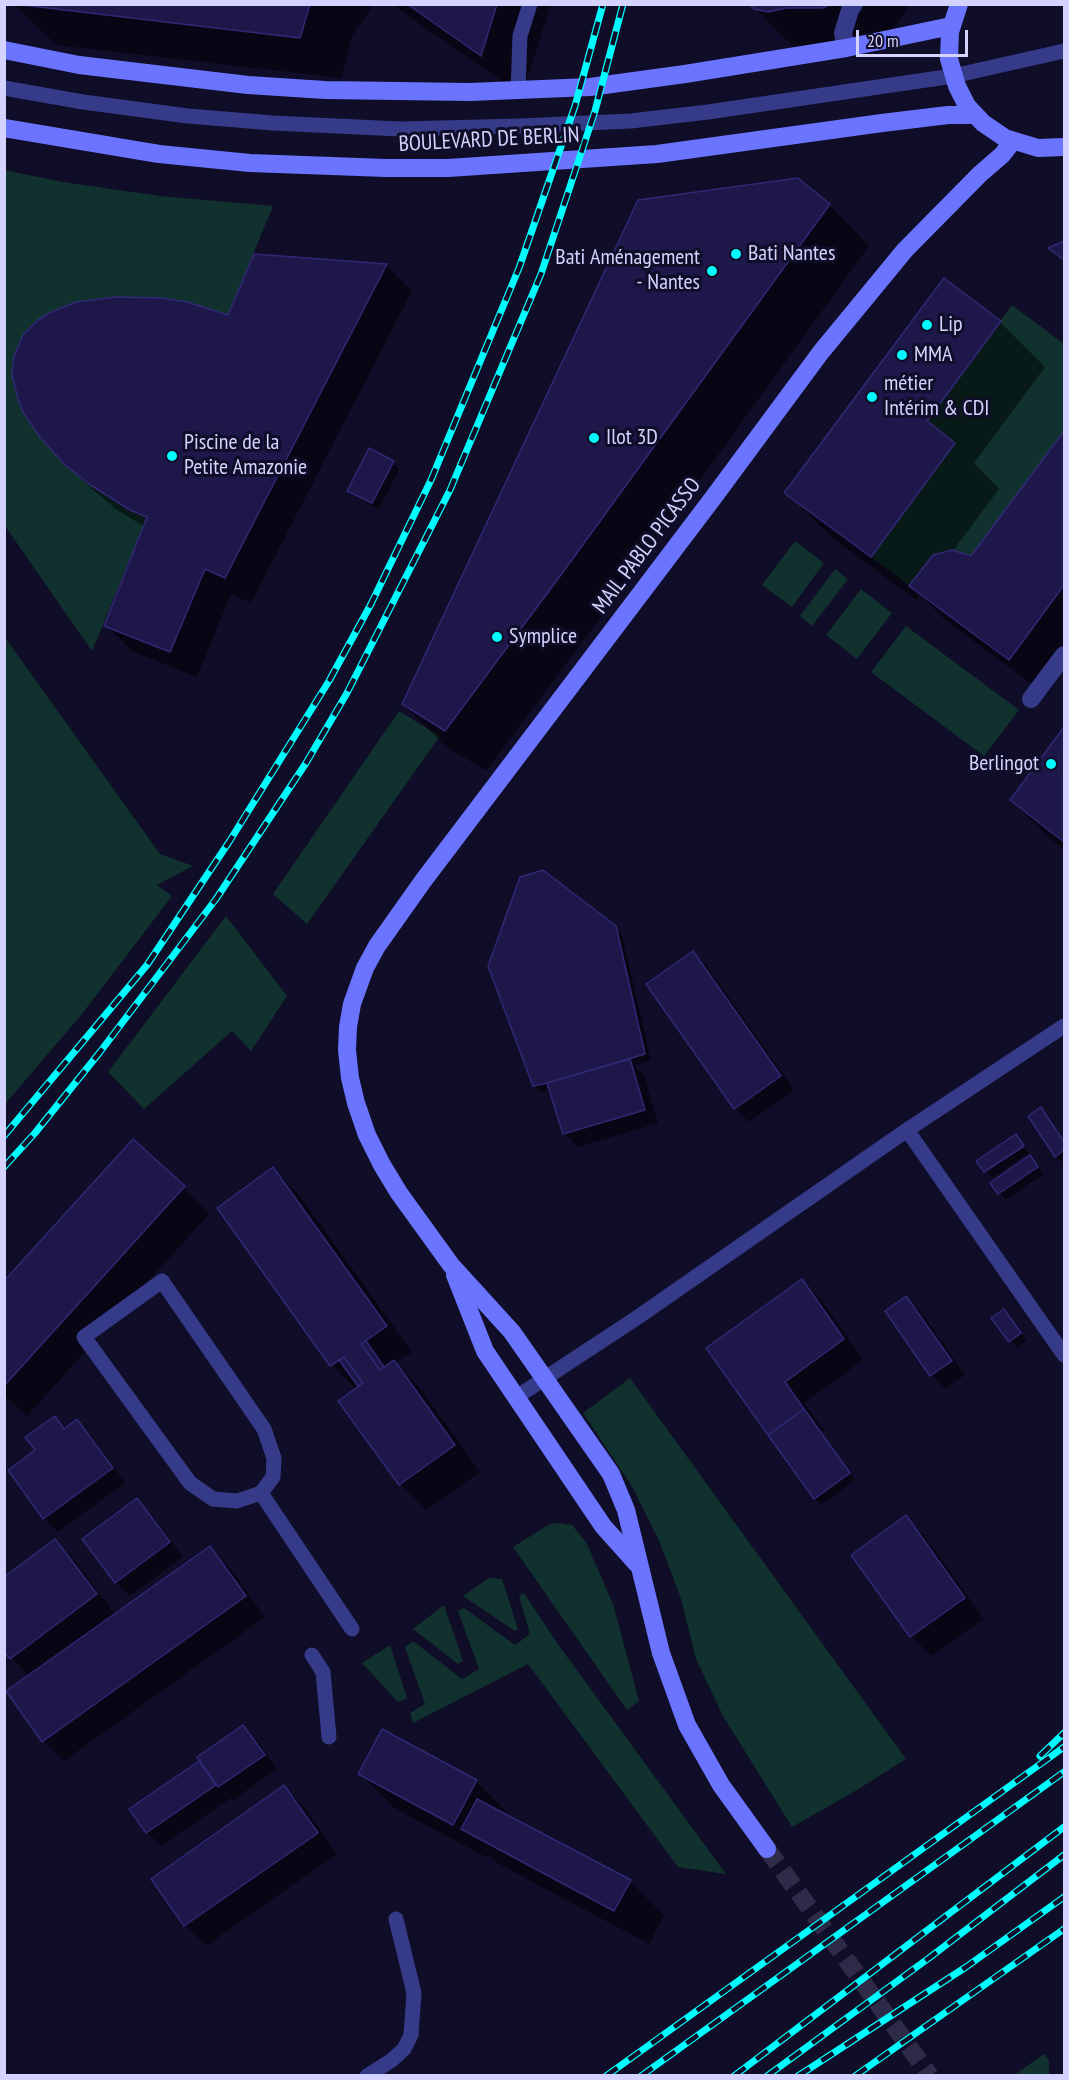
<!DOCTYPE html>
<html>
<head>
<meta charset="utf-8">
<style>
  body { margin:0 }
  #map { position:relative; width:1069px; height:2080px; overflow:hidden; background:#0f0d27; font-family:"PT Sans Narrow",sans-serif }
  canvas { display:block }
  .frame { position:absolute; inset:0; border:6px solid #d4d3ff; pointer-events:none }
  .scale { position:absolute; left:856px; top:30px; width:112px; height:27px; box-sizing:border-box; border:3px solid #d4d3ff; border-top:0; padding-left:8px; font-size:18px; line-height:21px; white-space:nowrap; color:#d4d3ff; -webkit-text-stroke:4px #0f0d27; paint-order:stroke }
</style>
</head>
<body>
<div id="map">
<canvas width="1069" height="2080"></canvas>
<div class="frame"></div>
<div class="scale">20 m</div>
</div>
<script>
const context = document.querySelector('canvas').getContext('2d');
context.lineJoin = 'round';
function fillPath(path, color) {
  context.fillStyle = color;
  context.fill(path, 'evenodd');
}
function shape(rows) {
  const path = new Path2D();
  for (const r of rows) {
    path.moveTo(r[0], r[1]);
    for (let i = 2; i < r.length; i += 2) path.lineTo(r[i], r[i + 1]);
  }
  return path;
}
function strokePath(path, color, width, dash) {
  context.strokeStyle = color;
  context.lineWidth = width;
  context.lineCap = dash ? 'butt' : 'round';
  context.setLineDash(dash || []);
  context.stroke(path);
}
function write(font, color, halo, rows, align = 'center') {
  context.font = font + ' "PT Sans Narrow",sans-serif';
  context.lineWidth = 6;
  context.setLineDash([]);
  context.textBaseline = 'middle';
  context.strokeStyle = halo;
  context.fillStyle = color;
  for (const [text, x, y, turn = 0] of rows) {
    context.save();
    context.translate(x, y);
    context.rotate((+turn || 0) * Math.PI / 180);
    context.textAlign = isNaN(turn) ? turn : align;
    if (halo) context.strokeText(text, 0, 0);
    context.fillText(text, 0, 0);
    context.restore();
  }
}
fillPath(shape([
  [4,170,63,182,160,196,273,206,228,315,187,302,162,298,102,298,76,302,49,313,30,327,18,345,12,366,14,386,23,412,40,437,64,464,89,484,130,510,147,517,92,651,5,526],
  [1012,305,1064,344,1064,431,971,556,952,550,933,555,910,586,871,557,955,443,927,421],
  [795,541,824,563,792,607,762,585],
  [835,569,848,579,812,626,800,616],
  [861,589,892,613,857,659,826,635],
  [906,626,1019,710,984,756,871,672],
  [4,636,160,854,193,866,157,885,172,896,82,1014,5,1104],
  [399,711,440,736,307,924,273,894],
  [226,916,287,996,251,1051,232,1031,144,1109,108,1072],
  [630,1378,906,1759,852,1793,792,1827,723,1716,696,1659,681,1599,660,1543,633,1488,583,1413],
  [556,1523,572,1525,586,1542,613,1604,639,1701,627,1710,513,1547,548,1525],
  [489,1578,502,1579,518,1629,515,1631,463,1596],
  [524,1593,557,1643,726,1874,678,1867,528,1664,413,1723,410,1713,425,1704,405,1647,413,1641,462,1679,479,1669,458,1611,464,1608,515,1645,530,1634,519,1596],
  [444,1605,463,1661,458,1664,413,1629],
  [390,1645,407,1698,398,1702,362,1663],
  [1044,2054,1049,2061,1049,2075,1014,2075]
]), '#10312d');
fillPath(shape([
  [374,4,352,36,341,78,56,45,15,5],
  [391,4,551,4,522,95],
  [751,4,911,4,880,47,796,50],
  [829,205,869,246,607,609,486,771,444,745,403,704],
  [386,265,412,291,251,603,231,594,197,677,132,651,106,625,145,527,117,510,92,489,65,463,229,317],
  [944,280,1000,322,1045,367,974,463,999,489,952,552,972,558,1064,435,1064,665,1044,693,945,620,920,595,916,600,831,537,786,492],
  [393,462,399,469,379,509,356,497,349,490],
  [1064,729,1064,850,1052,841,1012,800],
  [615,928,622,935,651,1060,634,1066,644,1075,658,1123,578,1147,564,1133,551,1090,541,1092,534,1085],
  [693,953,707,966,794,1090,749,1122,735,1108],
  [1041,1109,1048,1115,1064,1141,1064,1161,1062,1162,1056,1156],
  [1015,1136,1029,1153,992,1178,978,1162],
  [133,1141,210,1213,27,1416,4,1395,4,1283],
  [1030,1157,1044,1174,1006,1200,992,1183],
  [273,1169,299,1195,412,1352,396,1363,420,1388,480,1472,426,1510,400,1484,340,1401,356,1390,332,1365,219,1208],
  [802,1281,822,1301,863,1360,804,1403,824,1430,821,1432,855,1480,821,1505,815,1498,708,1348],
  [906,1298,920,1311,965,1375,945,1389,931,1375],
  [1003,1311,1027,1340,1017,1348,994,1318],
  [54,1418,66,1429,77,1421,91,1435,125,1483,58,1532,44,1518,37,1450],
  [137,1500,151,1514,183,1557,130,1596,116,1582],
  [906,1517,926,1538,984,1619,931,1656,911,1636],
  [55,1541,75,1561,116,1615,210,1548,230,1568,265,1617,64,1761,43,1741,29,1676,4,1649],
  [243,1727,257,1741,277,1769,233,1800,231,1798,161,1846,147,1832,131,1810,201,1761],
  [383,1731,477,1782,511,1816,510,1818,630,1881,664,1915,649,1944,497,1863,489,1855,488,1858,394,1808,360,1774],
  [284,1787,304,1807,337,1854,206,1946,186,1925,153,1880]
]), '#0007');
const building = shape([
  [14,4,310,4,300,38,14,4],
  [407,4,497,4,481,56,407,4],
  [749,4,832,4,822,8,786,8,768,12,754,9,749,4],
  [798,178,830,204,566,568,445,731,402,704,638,200,798,178],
  [1064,241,1064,260,1048,248,1064,241],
  [254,254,387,264,225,578,205,569,170,652,104,626,147,517,130,510,89,484,64,464,40,437,23,412,18,399,12,375,14,356,23,335,38,320,49,313,76,302,115,297,162,298,187,302,228,315,254,254],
  [944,278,1001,321,927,421,955,443,871,557,784,493,944,278],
  [1064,431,1064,585,1009,660,909,586,933,555,952,550,971,556,1064,431],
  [369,448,394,461,372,503,347,491,369,448],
  [1064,727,1064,842,1010,800,1064,727],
  [543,870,616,926,645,1054,547,1083,533,1086,488,966,520,877,543,870],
  [693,951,781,1076,734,1109,646,984,693,951],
  [630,1059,645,1110,563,1134,547,1083,630,1059],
  [1041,1107,1064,1142,1064,1150,1055,1157,1028,1116,1041,1107],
  [1016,1134,1024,1146,984,1172,976,1161,1016,1134],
  [133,1139,185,1186,4,1386,4,1281,133,1139],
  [1030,1155,1038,1167,998,1194,990,1183,1030,1155],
  [273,1167,387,1326,361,1344,380,1370,394,1360,455,1445,399,1485,338,1401,363,1383,344,1357,330,1366,217,1208,273,1167],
  [802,1279,844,1339,785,1382,804,1409,768,1435,706,1348,802,1279],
  [906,1296,952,1361,930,1376,885,1311,906,1296],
  [1004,1309,1021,1333,1009,1342,991,1318,1004,1309],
  [366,1341,384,1367,380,1370,361,1344,366,1341],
  [344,1357,363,1383,358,1386,339,1360,344,1357],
  [804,1409,850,1473,814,1499,768,1435,804,1409],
  [55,1416,64,1429,77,1419,113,1468,43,1519,8,1470,35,1450,25,1437,55,1416],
  [137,1498,170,1542,115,1583,82,1539,137,1498],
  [906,1515,965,1598,910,1637,851,1555,906,1515],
  [55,1539,97,1594,10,1659,4,1652,4,1577,55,1539],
  [210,1546,246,1596,42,1742,6,1691,210,1546],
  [243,1725,265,1755,218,1787,197,1757,243,1725],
  [382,1729,477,1780,453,1825,358,1774,382,1729],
  [199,1761,216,1785,146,1833,129,1809,199,1761],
  [284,1785,318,1833,184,1926,151,1879,284,1785],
  [477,1799,631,1880,614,1911,461,1829,477,1799]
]);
fillPath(building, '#1d1849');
strokePath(building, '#312876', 1.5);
strokePath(shape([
  [767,1849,930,2076]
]), '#2d2b47', 18, [18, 9]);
strokePath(shape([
  [4,88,83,102,188,116,273,123,400,129,520,126,631,121,708,112,953,76,1064,51],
  [518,90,520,36,530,4],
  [907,1130,1064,1355],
  [515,1398,638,1317,907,1130,1064,1026],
  [261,1493,273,1477,274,1458,264,1429,162,1281,84,1337,190,1483,213,1499,237,1501,261,1493,352,1629],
  [312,1655,323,1672,329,1737],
  [367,2076,392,2060,404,2049,411,2035,414,1993,396,1919]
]), '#353a89', 15);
strokePath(shape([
  [846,48,843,33,850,10,854,4],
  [1031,699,1064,655]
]), '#353a89', 18);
strokePath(shape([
  [959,4,950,32,949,59,957,86,967,106,983,123,1005,138,1038,148,1064,147],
  [4,50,79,65,248,85,325,90,470,92,590,87,685,74,846,48,951,26],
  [4,128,159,154,250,163,386,168,448,168,657,154,882,123,948,115,975,115],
  [455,1275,485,1351,603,1526,637,1564],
  [767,1849,721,1785,687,1725,661,1653,626,1510,611,1474,512,1332,451,1265,399,1193,382,1165,367,1135,356,1103,350,1078,347,1050,348,1027,352,1004,365,968,377,946,423,881,713,498,821,352,905,250,980,174,1002,155,1013,141]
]), '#6a74ff', 18);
const rail = shape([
  [4,1136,147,965,229,842,329,681,371,604,431,480,519,268,575,106,603,4],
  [4,1167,35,1133,100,1052,216,899,306,763,347,693,450,490,541,274,595,111,623,4],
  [1040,1756,1064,1733],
  [606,2076,1064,1747],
  [641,2076,1064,1772],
  [734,2076,1064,1827],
  [767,2076,929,1958,1064,1855],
  [798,2076,966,1967,1064,1897],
  [855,2076,1064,1929]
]);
strokePath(rail, '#00fcfe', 7);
strokePath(rail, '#0f0d27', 4.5, [14]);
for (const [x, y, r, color] of [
  [736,254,6,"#00fcfe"],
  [712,271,6,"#00fcfe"],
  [927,325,6,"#00fcfe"],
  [902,355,6,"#00fcfe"],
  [872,397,6,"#00fcfe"],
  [594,438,6,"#00fcfe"],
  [172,456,6,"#00fcfe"],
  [497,637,6,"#00fcfe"],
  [1051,764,6,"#00fcfe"]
]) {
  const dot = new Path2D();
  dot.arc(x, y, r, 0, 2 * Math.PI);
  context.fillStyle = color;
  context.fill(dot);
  strokePath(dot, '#0f0d27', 2);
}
write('22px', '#d4d3ff', '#0f0d27', [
  ["BOULEVARD DE BERLIN",489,140,-3],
  ["MAIL PABLO PICASSO",647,546,-53]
]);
write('22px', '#d4d3ff', '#0f0d27', [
  ["Bati Nantes",748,254],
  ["Bati Aménagement",700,258,"right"],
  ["- Nantes",700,283,"right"],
  ["Lip",939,325],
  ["MMA",914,355],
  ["métier",884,384],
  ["Intérim & CDI",884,409],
  ["Ilot 3D",606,438],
  ["Piscine de la",184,443],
  ["Petite Amazonie",184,468],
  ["Symplice",509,637],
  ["Berlingot",1039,764,"right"]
], 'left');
</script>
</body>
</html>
